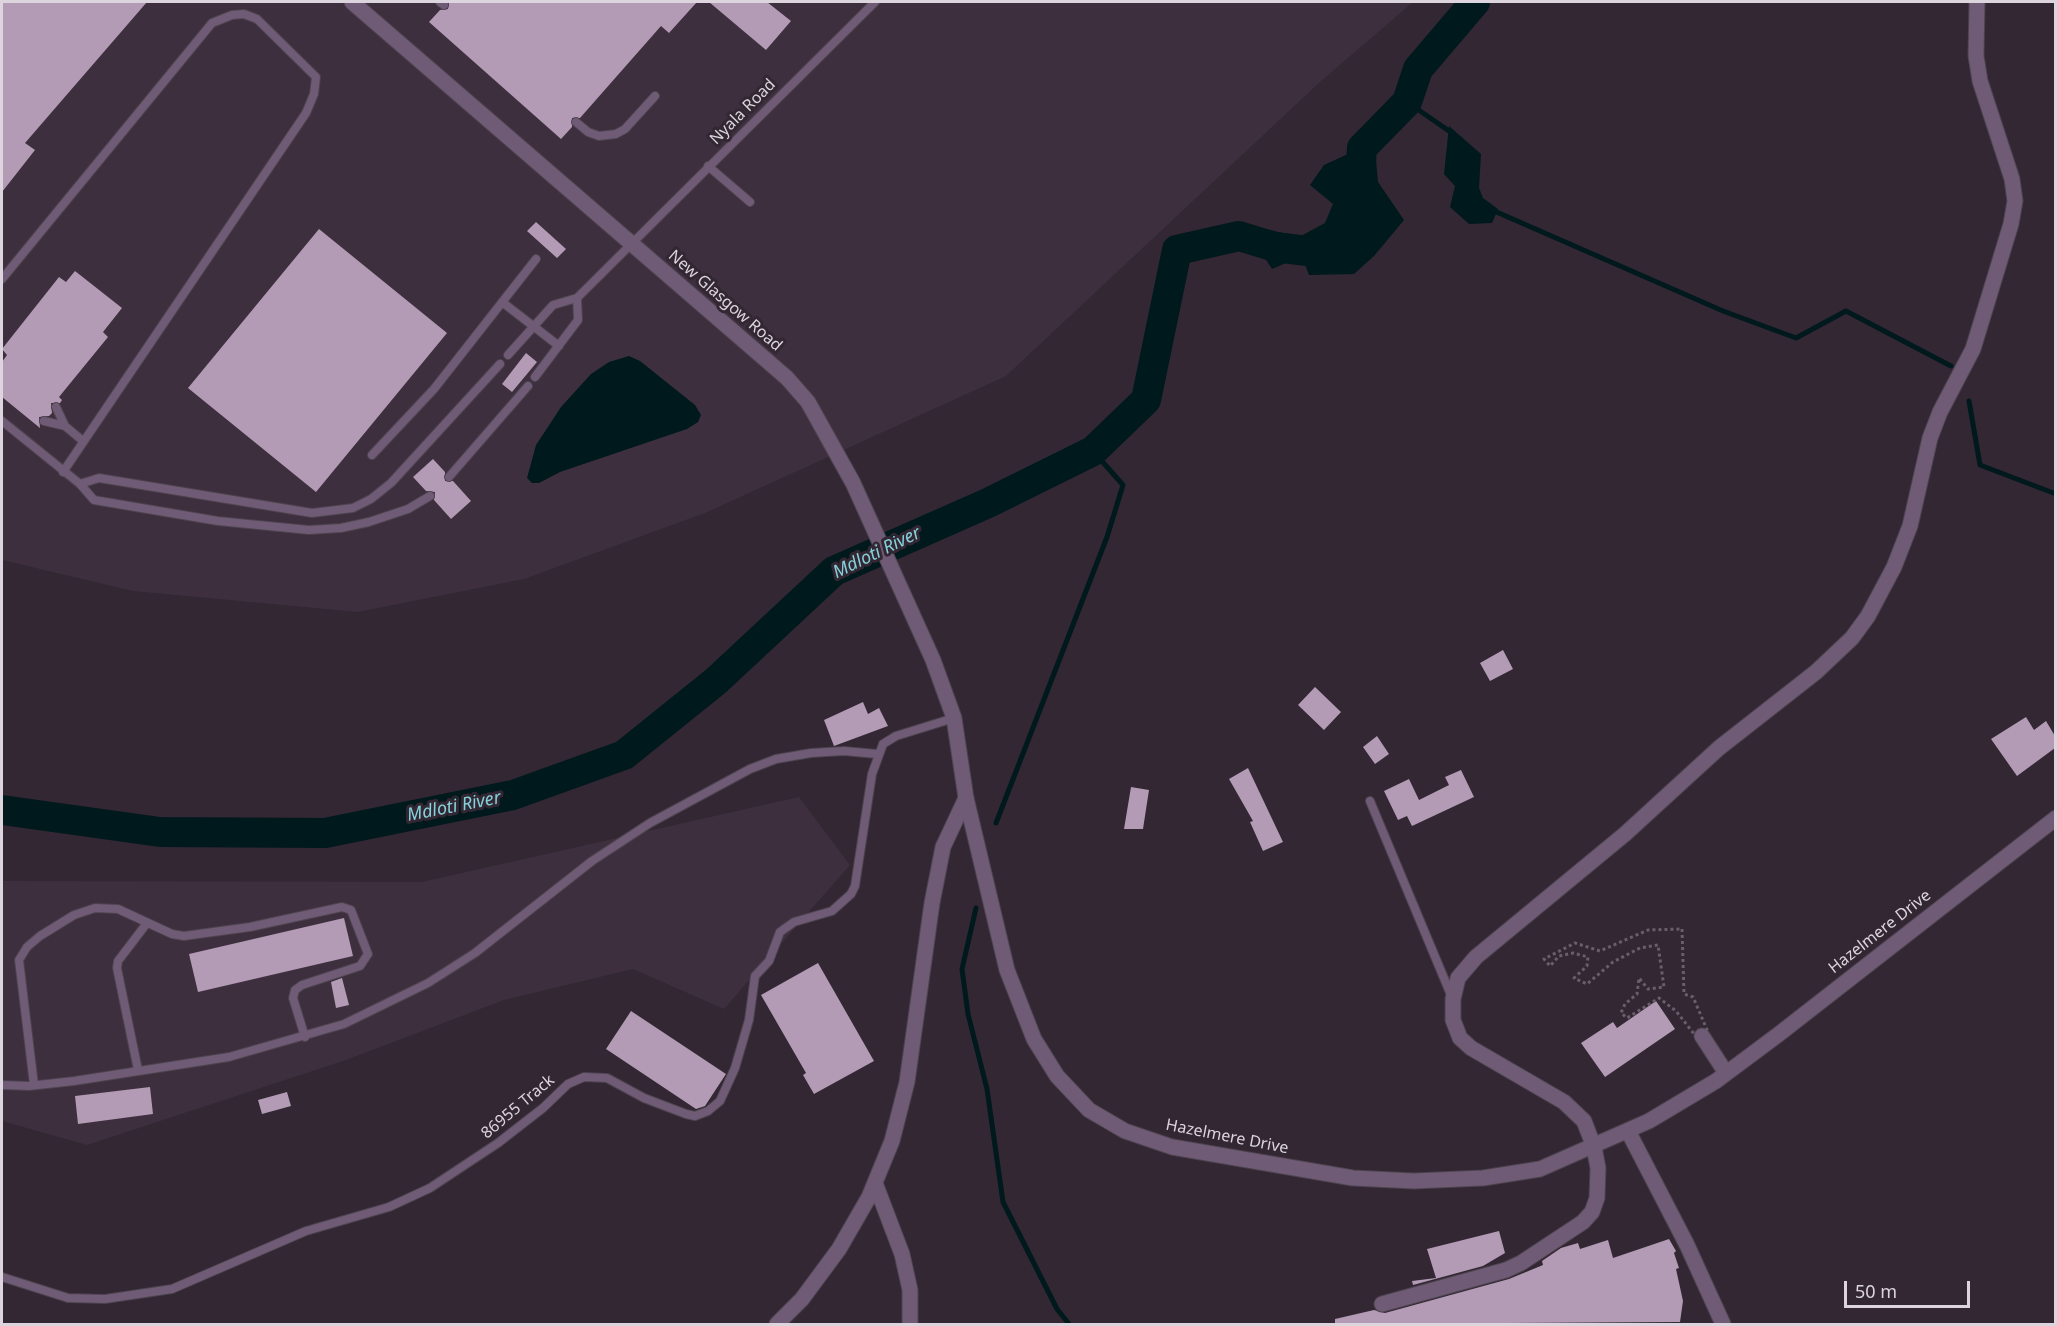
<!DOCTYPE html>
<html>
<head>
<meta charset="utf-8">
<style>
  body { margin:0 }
  #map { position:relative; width:2057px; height:1326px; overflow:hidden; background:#322733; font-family:"Noto Sans",sans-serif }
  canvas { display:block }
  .frame { position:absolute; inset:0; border:3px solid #dcd5dd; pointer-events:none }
  .scale { position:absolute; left:1844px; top:1281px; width:126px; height:27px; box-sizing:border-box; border:3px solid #dcd5dd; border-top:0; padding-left:8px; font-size:18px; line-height:21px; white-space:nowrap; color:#dcd5dd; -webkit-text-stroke:4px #322733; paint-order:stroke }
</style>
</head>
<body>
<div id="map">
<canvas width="2057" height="1326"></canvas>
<div class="frame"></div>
<div class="scale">50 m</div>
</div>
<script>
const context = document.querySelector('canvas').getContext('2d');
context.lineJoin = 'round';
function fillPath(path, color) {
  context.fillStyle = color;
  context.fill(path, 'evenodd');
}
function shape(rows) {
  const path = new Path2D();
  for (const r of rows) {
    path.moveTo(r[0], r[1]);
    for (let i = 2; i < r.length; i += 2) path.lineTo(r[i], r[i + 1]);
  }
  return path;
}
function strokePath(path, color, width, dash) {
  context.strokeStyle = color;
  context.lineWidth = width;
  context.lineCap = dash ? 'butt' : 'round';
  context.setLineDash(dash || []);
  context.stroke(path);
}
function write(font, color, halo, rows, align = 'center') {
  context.font = font + ' "Noto Sans",sans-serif';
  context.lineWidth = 6;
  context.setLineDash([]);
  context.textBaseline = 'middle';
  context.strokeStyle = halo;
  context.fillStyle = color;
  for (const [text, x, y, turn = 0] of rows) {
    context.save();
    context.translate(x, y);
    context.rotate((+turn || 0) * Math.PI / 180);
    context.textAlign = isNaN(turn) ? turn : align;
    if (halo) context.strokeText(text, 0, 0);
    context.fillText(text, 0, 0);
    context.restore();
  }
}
fillPath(shape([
  [2,2,1413,2,1320,82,1006,376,705,513,524,579,358,612,133,591,2,560],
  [799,797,850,865,724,1009,633,969,504,1000,346,1060,87,1145,2,1121,2,881,422,882]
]), '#3e2f3f');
fillPath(shape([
  [1449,126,1481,154,1479,188,1483,198,1498,209,1492,223,1469,224,1450,207,1455,186,1444,174],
  [1359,149,1376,160,1378,182,1404,220,1374,256,1354,274,1309,275,1304,262,1295,259,1272,269,1263,255,1270,230,1299,237,1325,223,1333,204,1310,185,1324,165],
  [629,356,640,361,695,405,701,415,698,422,687,429,560,472,539,483,532,483,527,478,536,445,561,407,591,374,609,362]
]), '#00191d');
strokePath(shape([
  [1407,102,1452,133],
  [1492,210,1723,311,1796,338,1846,311,1951,366],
  [1969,401,1980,465,2056,494],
  [996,823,1107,537,1123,485,1093,451],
  [976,908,962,969,968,1014,987,1089,1003,1202,1057,1309,1069,1324]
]), '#00191d', 5);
strokePath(shape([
  [1359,192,1362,148,1407,102,1418,69,1475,2],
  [2,810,160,832,325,833,513,795,624,755,716,681,834,571,988,503,1093,451,1146,400,1177,250,1239,236,1275,247,1307,251]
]), '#00191d', 30);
fillPath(shape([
  [2,2,147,2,25,143,35,150,2,192],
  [449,2,697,2,669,33,661,26,580,118,572,118,572,127,561,139,429,22,440,10,448,9],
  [709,2,767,2,791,21,766,50],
  [536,222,566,249,557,258,527,231],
  [319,229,447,333,316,492,188,388],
  [75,271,122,308,103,332,108,337,59,397,62,400,60,403,51,403,52,413,49,416,39,417,40,428,2,397,2,362,7,355,2,349,59,277,66,282],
  [526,353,537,362,512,392,502,384],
  [433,459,445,472,445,481,453,481,471,501,451,519,434,500,435,492,426,491,413,477],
  [1503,650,1513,669,1490,681,1480,663],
  [1315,687,1341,712,1324,730,1298,705],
  [863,702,868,714,879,708,888,726,834,746,824,720],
  [2026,717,2034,730,2046,721,2055,736,2055,748,2017,776,1991,739],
  [1377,736,1389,754,1375,764,1363,747],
  [1248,768,1283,842,1263,851,1250,822,1253,821,1229,779],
  [1461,770,1474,797,1412,826,1407,816,1398,820,1384,791,1409,779,1419,800,1449,785,1445,777],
  [1131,787,1149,790,1143,829,1124,829],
  [344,918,353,956,198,992,189,954],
  [818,963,874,1061,814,1094,803,1075,806,1073,761,995],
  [342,978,349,1005,336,1008,331,982],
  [1656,1001,1675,1029,1605,1077,1581,1043,1613,1022,1617,1028],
  [631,1011,726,1074,705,1106,696,1109,606,1049],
  [150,1087,153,1114,78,1124,75,1096],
  [287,1092,291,1106,262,1114,258,1100],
  [1499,1231,1505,1253,1483,1266,1413,1285,1412,1281,1436,1278,1427,1249],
  [1669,1239,1676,1251,1674,1253,1679,1268,1676,1269,1683,1301,1680,1322,1335,1324,1335,1319,1374,1310,1385,1313,1509,1279,1543,1265,1542,1261,1561,1248,1578,1243,1580,1249,1608,1240,1613,1258]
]), '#b39bb5');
const service = shape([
  [440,2,444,5],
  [576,122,588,132,599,136,616,134,625,129,655,96],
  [708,166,750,202],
  [2,279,212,23,232,15,244,14,257,19,316,77,314,94,306,113,63,472],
  [502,302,559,346],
  [508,355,553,305,577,298],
  [535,377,578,320,577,298,875,2],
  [56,407,65,426],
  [2,421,80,484,94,500,218,521,309,530,341,528,369,522,408,509,430,496],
  [44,421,65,426,83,441],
  [372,455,434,389,536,259],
  [449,477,528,386],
  [80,484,99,478,312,513,353,508,371,499,391,483,500,364],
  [1370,801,1451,995],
  [138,1070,117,968,118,961,147,923],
  [2,1085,29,1086,74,1081,229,1057,344,1024,428,983,475,953,592,861,650,823,750,769,776,759,811,753,844,751,877,754],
  [34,1085,19,960,27,947,40,936,74,915,95,908,118,909,172,934,184,936,250,927,342,907,351,910,368,954,360,966,302,985,295,990,293,998,305,1037],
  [2,1277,68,1298,105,1299,172,1289,306,1231,389,1207,430,1188,498,1143,543,1108,568,1084,584,1077,607,1078,644,1098,686,1114,695,1116,708,1111,720,1101,735,1068,749,1020,755,976,769,961,780,932,794,922,832,911,851,894,855,886,872,774,883,744,896,736,954,718]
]);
const minor = shape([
  [1702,1036,1726,1073],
  [1628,1131,1687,1245,1723,1324],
  [875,1183,902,1254,910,1290,910,1324],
  [1382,1304,1506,1270,1521,1263,1583,1222,1592,1212,1597,1198,1598,1168,1594,1147,1584,1121,1564,1102,1471,1048,1460,1038,1453,1020,1453,999,1458,978,1476,957,1625,834,1719,748,1816,672,1852,638,1868,616,1894,567,1910,526,1930,438,1940,412,1973,349,2011,224,2015,201,2012,179,1980,81,1976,56,1977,2],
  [777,1324,802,1299,839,1249,869,1197,892,1141,907,1082,932,903,943,847,966,798]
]);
const tertiary = shape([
  [352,2,787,378,808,402,853,483,933,660,954,718,966,798,1007,970,1034,1039,1057,1076,1089,1110,1125,1131,1172,1147,1353,1178,1414,1181,1483,1178,1540,1169,1649,1121,1716,1081,1779,1034,2056,818]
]);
strokePath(service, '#4d434e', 10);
strokePath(minor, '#4d434e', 17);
strokePath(tertiary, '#4d434e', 17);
strokePath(shape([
  [1682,929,1684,994,1693,997,1708,1032,1698,1039,1676,1011,1659,998,1627,1018,1621,1013,1625,1004,1637,994,1639,978,1648,989,1664,987,1658,945,1640,948,1613,962,1587,984,1574,978,1587,966,1588,957,1573,953,1559,956,1550,966,1544,959,1575,943,1600,951,1648,930,1682,929]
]), '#695f6a', 3, [3, 3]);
strokePath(service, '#6f5b75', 8);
strokePath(minor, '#6f5b75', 15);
strokePath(tertiary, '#6f5b75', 15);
write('16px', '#dcd5dd', '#322733', [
  ["Nyala Road",743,112,-45],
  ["New Glasgow Road",725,301,41],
  ["Hazelmere Drive",1880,932,-38],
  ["86955 Track",518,1107,-40],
  ["Hazelmere Drive",1227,1137,11]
]);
write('italic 18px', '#84d1da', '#322733', [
  ["Mdloti River",877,553,-26],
  ["Mdloti River",454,807,-11]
]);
</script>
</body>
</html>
